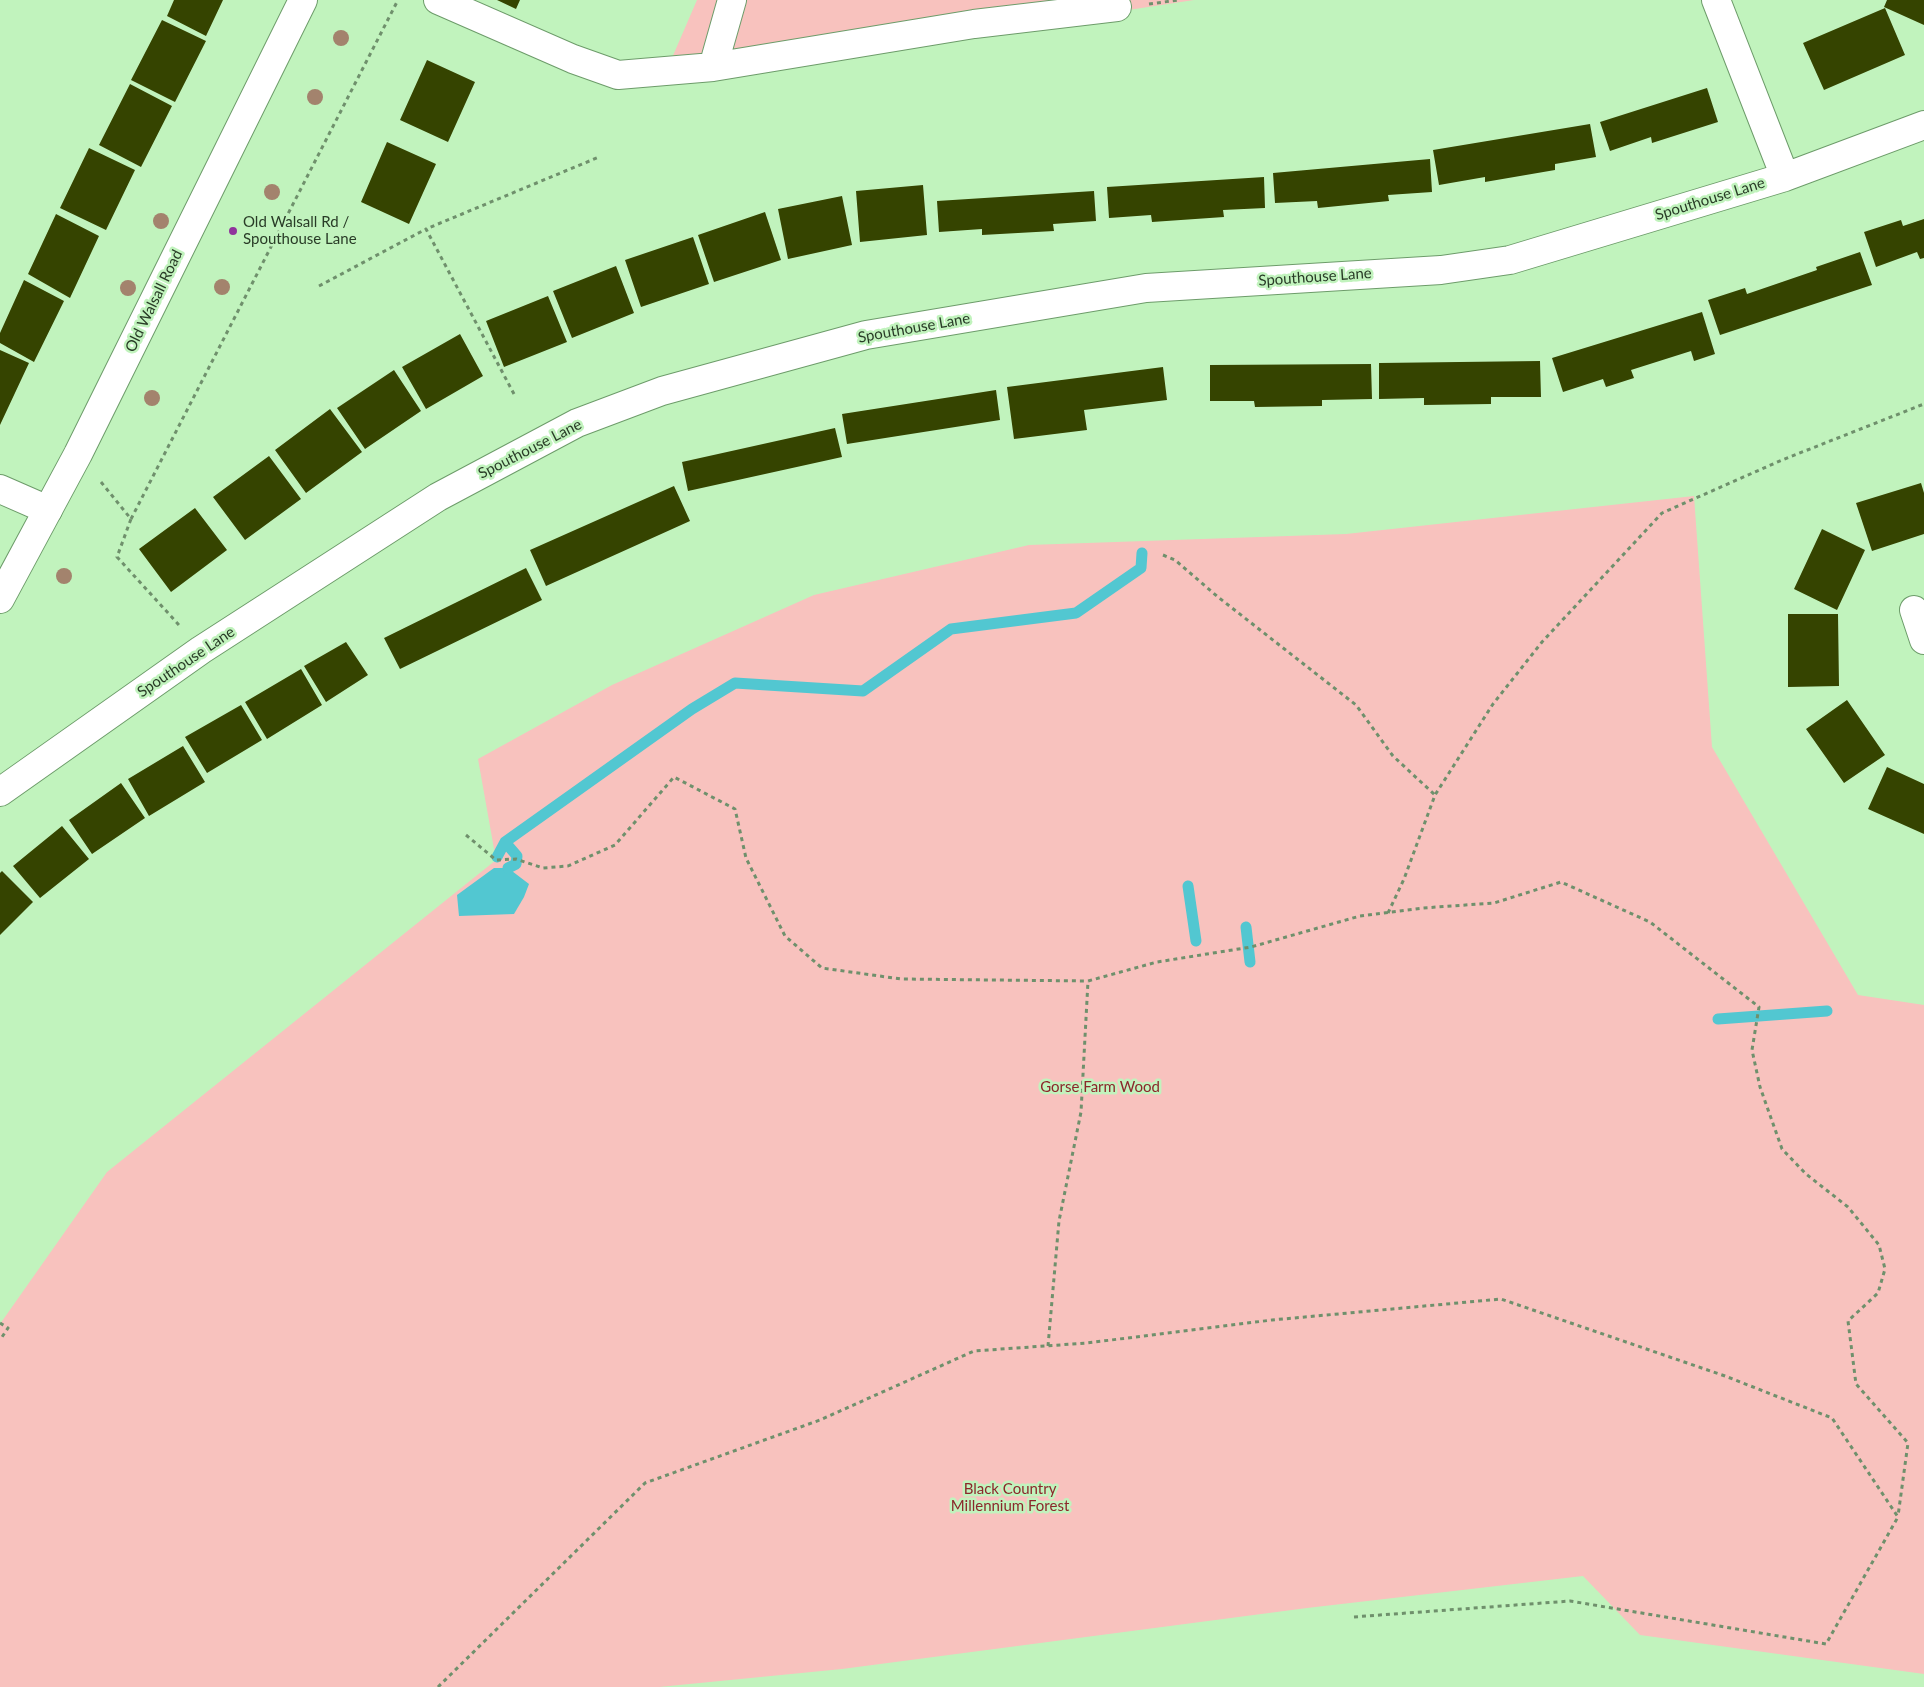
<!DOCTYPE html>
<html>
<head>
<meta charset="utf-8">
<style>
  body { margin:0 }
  canvas { display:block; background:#c1f3bd }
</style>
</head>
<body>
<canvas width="1924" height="1687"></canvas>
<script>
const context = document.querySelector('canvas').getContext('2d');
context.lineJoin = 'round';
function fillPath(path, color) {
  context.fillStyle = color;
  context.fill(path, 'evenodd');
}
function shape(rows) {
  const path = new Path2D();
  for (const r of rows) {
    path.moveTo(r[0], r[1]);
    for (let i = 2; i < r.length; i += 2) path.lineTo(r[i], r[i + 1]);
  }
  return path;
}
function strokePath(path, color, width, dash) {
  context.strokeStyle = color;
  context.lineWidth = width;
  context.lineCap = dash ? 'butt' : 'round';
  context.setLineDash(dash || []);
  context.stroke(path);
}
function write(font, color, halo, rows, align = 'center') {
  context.font = font + ' Lato,sans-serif';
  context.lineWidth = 5;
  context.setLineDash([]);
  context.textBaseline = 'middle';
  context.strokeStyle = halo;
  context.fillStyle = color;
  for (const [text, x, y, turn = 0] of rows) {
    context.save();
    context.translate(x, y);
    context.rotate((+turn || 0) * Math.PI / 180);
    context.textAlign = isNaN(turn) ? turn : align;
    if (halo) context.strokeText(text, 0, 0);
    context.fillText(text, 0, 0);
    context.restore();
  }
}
fillPath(shape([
  [697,0,1194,0,662,81],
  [1694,496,1712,747,1858,995,1924,1005,1924,1674,1640,1635,1583,1576,1307,1608,842,1669,659,1687,0,1687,0,1324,107,1172,496,860,478,759,612,685,814,595,1029,545,1346,534]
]), '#f8c2be');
fillPath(shape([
  [494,868,508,868,529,884,524,897,514,914,459,916,457,895]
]), '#52c7d1');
strokePath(shape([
  [505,842,517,856,516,864,508,868],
  [497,857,505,842,692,709,735,683,863,691,951,629,1076,613,1141,568,1142,553],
  [1188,886,1196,941],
  [1246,927,1250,962],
  [1718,1019,1827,1011]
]), '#52c7d1', 11);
fillPath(shape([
  [174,0,223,0,206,36,167,16],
  [497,0,520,0,516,9],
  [1887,0,1924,0,1924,25,1884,7],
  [1885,8,1905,55,1824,90,1803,43],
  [162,20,206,41,175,102,131,80],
  [427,60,475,82,448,142,400,120],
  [130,84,172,106,141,167,99,145],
  [1707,88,1718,122,1652,143,1651,137,1610,151,1600,122],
  [1590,124,1596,157,1555,164,1555,170,1485,182,1485,177,1439,185,1433,150],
  [387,142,436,164,409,224,361,202],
  [89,148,135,170,106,230,60,208],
  [1430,159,1432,192,1388,195,1389,201,1318,208,1317,201,1275,203,1273,173],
  [1264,177,1265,208,1223,210,1224,217,1152,222,1151,215,1109,218,1107,187],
  [923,185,927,235,860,242,856,191],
  [1094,191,1096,221,1053,224,1054,231,982,235,982,229,939,232,937,201],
  [842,196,852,245,788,259,778,209],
  [765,212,781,260,714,282,698,235],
  [56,214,99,236,70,298,28,274],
  [1924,219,1924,258,1920,259,1917,252,1876,267,1864,232,1901,220,1903,226],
  [693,237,709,284,641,307,625,260],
  [1860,252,1872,285,1720,335,1708,300,1745,288,1747,294,1817,270,1816,267],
  [616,266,634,313,572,338,553,291],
  [24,280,64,301,34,362,0,343,0,333],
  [548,296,567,342,504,367,486,321],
  [1702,312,1715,354,1694,361,1691,351,1631,370,1634,378,1606,387,1603,379,1563,392,1552,358],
  [460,334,483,376,426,409,402,367],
  [0,350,29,363,0,425],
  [1540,361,1541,397,1491,397,1491,404,1424,405,1424,398,1379,399,1379,363],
  [1371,364,1372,399,1322,400,1322,406,1255,407,1254,401,1210,401,1210,365],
  [1163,367,1167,400,1084,410,1087,430,1014,439,1007,387],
  [394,370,421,411,365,449,337,408],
  [996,390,1000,420,847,444,842,414],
  [330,409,362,452,306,493,275,450],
  [835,428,842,457,688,491,682,462],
  [269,456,301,499,245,540,213,497],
  [1921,483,1924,493,1924,534,1872,551,1856,503],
  [674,486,690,521,546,586,530,550],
  [195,508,227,550,171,592,139,549],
  [1822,529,1865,550,1837,610,1794,589],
  [526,568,542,600,400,669,384,638],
  [1788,614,1838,614,1839,686,1788,687],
  [346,642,368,675,326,702,304,666],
  [301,669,322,705,267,739,245,702],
  [1847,700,1885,755,1844,783,1806,729],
  [241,705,262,740,207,773,185,737],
  [183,746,205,782,149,816,128,779],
  [1887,767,1924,784,1924,834,1868,809],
  [121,783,145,818,92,854,69,820],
  [62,826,89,859,40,898,13,866],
  [2,871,33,902,0,935,0,873]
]), '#354400');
const minor = shape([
  [438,0,573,59,618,75,713,67,974,24,1117,7],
  [1716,0,1785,177],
  [713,67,732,0],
  [0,489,48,510],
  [1914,610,1924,640],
  [0,792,201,650,438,497,577,423,662,391,866,335,1146,288,1441,270,1510,260,1785,177,1924,125]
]);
const major = shape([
  [0,599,78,454,303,0]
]);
strokePath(minor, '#6d9c6a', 30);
strokePath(major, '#6d9c6a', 30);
strokePath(shape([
  [1149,4,1179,0],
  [319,286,426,229],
  [514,394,426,229,599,157],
  [101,482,131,519,117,557,179,625],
  [131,519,398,0],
  [1163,555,1175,560,1218,597,1356,705,1393,756,1435,795],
  [466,835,496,860,516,859,543,868,568,866,615,845,674,777,735,809,746,858,785,936,822,968,901,979,1088,981],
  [1388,913,1404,879,1435,795,1493,704,1542,642,1662,513,1782,460,1924,404],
  [0,1323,8,1328,0,1340],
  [1048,1346,1059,1221,1081,1112,1088,981,1157,962,1251,947,1360,916,1423,908,1494,903,1561,882,1650,922,1759,1007,1752,1050,1760,1087,1782,1149,1806,1174,1848,1207,1879,1245,1885,1269,1878,1293,1848,1321,1856,1384,1908,1443,1898,1516],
  [438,1687,645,1483,820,1420,974,1351,1087,1343,1272,1320,1501,1299,1725,1376,1832,1418,1898,1517,1826,1644,1570,1601,1353,1617]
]), '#6f906c', 3, [4, 4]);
strokePath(minor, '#fff', 28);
strokePath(major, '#fff', 28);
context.fillStyle = '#a3836d';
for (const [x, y] of [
  [341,38],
  [315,97],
  [272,192],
  [161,221],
  [222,287],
  [128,288],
  [152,398],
  [64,576]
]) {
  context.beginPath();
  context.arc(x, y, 8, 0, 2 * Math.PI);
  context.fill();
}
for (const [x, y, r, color] of [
  [233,231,5,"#90339c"]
]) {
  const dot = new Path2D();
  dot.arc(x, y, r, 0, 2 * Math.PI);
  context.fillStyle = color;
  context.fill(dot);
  strokePath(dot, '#c1f3bd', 2);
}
write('15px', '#293c27', '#c1f3bd', [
  ["Spouthouse Lane",1710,199,-17],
  ["Spouthouse Lane",1315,277,-4],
  ["Old Walsall Road",154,301,-64],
  ["Spouthouse Lane",914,328,-10],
  ["Spouthouse Lane",530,449,-27],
  ["Spouthouse Lane",186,662,-34]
]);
write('15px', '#293c27', '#c1f3bd', [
  ["Old Walsall Rd /",243,222],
  ["Spouthouse Lane",243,239]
], 'left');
write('15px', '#8b272b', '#c1f3bd', [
  ["Gorse Farm Wood",1100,1087],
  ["Black Country",1010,1489],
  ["Millennium Forest",1010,1506]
]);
</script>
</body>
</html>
